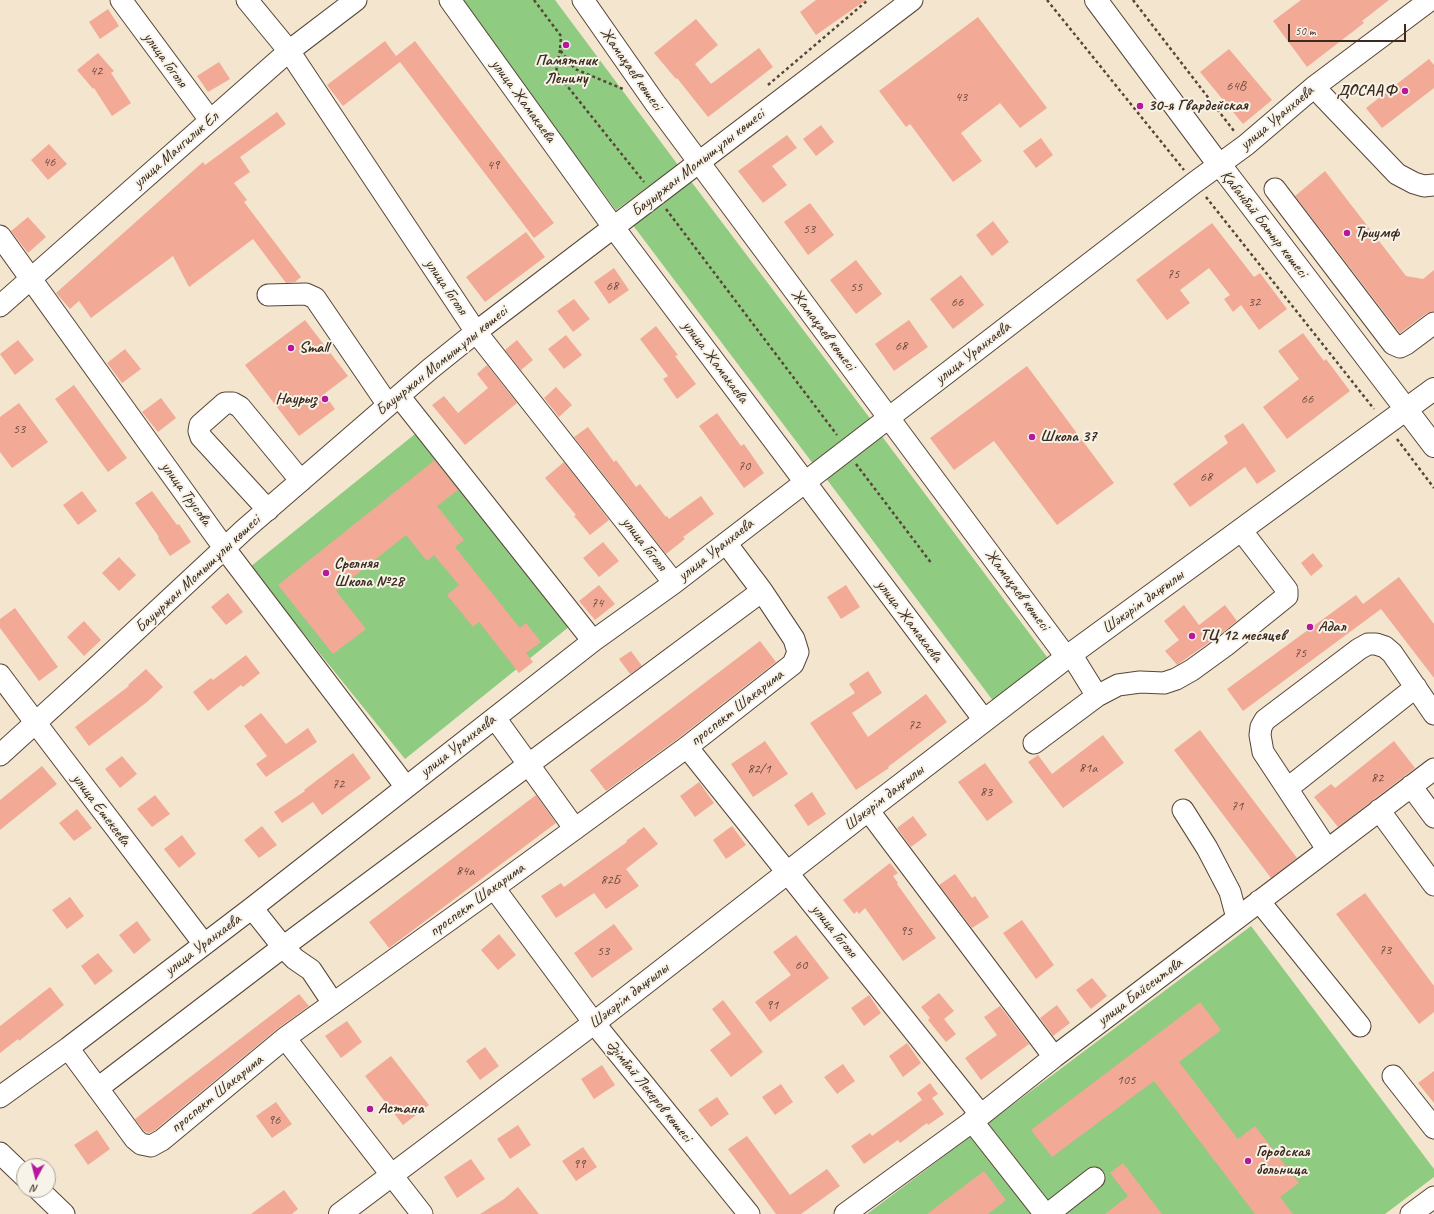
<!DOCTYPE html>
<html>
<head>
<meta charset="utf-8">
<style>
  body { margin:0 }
  #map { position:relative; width:1434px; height:1214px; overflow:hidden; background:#f4e5ce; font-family:Caveat,sans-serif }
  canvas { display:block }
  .north { position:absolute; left:16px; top:1158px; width:40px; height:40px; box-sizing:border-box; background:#f7f3e8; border:1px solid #aca397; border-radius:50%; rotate:187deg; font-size:11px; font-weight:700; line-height:16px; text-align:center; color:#3b2a1e }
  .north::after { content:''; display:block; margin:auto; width:14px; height:18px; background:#b5179e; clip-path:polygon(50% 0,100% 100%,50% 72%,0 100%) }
  .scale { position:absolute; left:1288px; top:24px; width:118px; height:18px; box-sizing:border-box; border:2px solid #3b2a1e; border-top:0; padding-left:5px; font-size:12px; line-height:14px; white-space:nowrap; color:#3b2a1e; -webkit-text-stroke:3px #f7f3e8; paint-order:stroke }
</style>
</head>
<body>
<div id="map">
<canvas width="1434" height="1214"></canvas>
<div class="north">N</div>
<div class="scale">50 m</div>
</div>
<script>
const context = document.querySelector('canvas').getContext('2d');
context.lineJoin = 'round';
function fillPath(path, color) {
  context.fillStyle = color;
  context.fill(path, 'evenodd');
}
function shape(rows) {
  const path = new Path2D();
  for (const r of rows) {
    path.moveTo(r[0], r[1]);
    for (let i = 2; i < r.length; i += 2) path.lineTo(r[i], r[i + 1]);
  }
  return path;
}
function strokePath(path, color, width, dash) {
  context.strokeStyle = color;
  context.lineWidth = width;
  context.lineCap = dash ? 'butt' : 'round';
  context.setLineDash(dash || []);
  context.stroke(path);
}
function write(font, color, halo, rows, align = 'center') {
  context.font = font + ' Caveat,sans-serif';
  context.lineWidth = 4;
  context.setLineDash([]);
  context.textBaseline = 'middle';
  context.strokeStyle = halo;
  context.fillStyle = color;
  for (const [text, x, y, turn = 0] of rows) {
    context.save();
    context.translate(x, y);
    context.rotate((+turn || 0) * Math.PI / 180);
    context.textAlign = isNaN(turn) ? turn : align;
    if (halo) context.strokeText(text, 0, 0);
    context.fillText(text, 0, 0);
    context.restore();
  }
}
fillPath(shape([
  [459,0,555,0,678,165,616,210],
  [690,180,872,421,814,465,632,224],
  [420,430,575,622,405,759,250,567],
  [881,435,1050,661,994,702,825,477],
  [1251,926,1434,1169,1434,1177,1385,1214,867,1214]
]), '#8fcb80');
fillPath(shape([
  [816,0,866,0,816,35,800,12],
  [1301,0,1389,0,1362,21,1364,23,1307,67,1273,21],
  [108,9,119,26,100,39,89,22],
  [978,17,1047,108,1020,128,1000,103,961,133,982,161,953,182,910,124,906,127,879,91],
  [696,19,718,45,695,64,711,84,759,48,773,67,708,117,677,78,676,79,654,53],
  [385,41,396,56,415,41,554,223,534,238,400,62,343,106,327,85],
  [1229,49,1272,100,1243,124,1200,72],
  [98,53,114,71,111,73,131,103,112,116,94,88,93,89,77,70],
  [1429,59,1434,65,1434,88,1382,128,1366,108],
  [219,62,230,79,208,92,197,76],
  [277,112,286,124,240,157,250,172,234,183,247,200,244,202,301,277,295,282,286,283,253,239,189,287,173,256,91,318,79,301,70,309,56,293,203,162,205,165],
  [821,125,834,142,816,156,803,139],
  [787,135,797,148,772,166,787,185,763,203,738,171],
  [1041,138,1053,155,1036,168,1023,151],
  [49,144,67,164,48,180,31,160],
  [1325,171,1406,276,1423,279,1434,270,1434,311,1427,313,1400,333,1295,196],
  [810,203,834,235,808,255,784,222],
  [28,217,46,237,28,253,11,231],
  [993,221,1009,242,992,256,976,235],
  [1212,223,1254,277,1260,273,1287,309,1259,330,1241,305,1233,312,1224,299,1230,295,1209,268,1180,290,1190,303,1167,320,1136,280],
  [526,232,545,257,485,302,466,277],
  [856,260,882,294,856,314,830,280],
  [614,268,629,290,609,304,594,282],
  [961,275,984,305,953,329,930,299],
  [574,299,590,319,573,332,557,311],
  [305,320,348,376,324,394,335,409,299,436,245,365],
  [909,320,928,347,894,371,875,344],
  [656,326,678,355,675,356,696,384,677,399,663,379,668,376,640,339],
  [1303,333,1324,361,1326,359,1350,391,1287,439,1263,407,1299,379,1278,351],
  [566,335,582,355,564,369,548,349],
  [18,340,34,360,15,375,0,354],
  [517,340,533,360,521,370,505,350],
  [125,349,141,369,122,383,107,363],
  [487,365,517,403,465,445,432,405,444,396,458,413,488,388,477,374],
  [1027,366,1114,483,1057,525,994,441,954,470,930,438],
  [74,385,127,458,108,472,55,399],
  [556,387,572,405,559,417,544,398],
  [161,398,176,418,158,432,142,412],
  [19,403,48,442,12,468,0,452,0,417],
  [717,413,741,446,744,444,764,473,744,488,699,426],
  [1243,423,1276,471,1257,484,1245,467,1190,507,1173,484,1228,443,1224,436],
  [588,427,614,462,616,460,636,487,640,484,666,517,667,516,669,519,701,496,714,514,683,537,685,539,666,554,574,437],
  [435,460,458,490,437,506,464,540,455,547,520,628,526,623,541,642,526,653,533,662,519,673,479,622,473,627,447,595,459,585,434,555,427,561,406,535,336,591,366,629,333,654,278,585],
  [564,462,609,520,590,535,574,516,576,515,545,478],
  [82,491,97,511,78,525,63,505],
  [152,491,177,525,179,524,191,542,170,556,158,538,159,537,135,503],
  [603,542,619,561,599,577,583,558],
  [1313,553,1323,566,1311,576,1301,563],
  [119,557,136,575,119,591,102,573],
  [1399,577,1434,624,1434,678,1381,609,1243,711,1227,689,1356,595,1363,604],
  [599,585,615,604,595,620,579,601],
  [846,585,860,607,841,619,827,597],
  [228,593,243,612,226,625,211,607],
  [1184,605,1199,625,1225,605,1237,621,1218,636,1177,665,1165,651,1179,640,1164,621],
  [15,608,58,667,39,681,0,628,0,619],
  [84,621,101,640,84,656,67,637],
  [760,641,776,662,680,737,606,791,590,770],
  [631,651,642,666,630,674,619,659],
  [246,655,260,673,243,687,241,685,208,711,193,692,211,678,213,680],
  [146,669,163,687,147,702,89,746,75,727,129,686,128,685],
  [868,671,882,693,852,713,868,737,926,694,947,722,888,767,889,768,856,790,810,723,855,693,849,684],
  [261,713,286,744,308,728,317,742,266,777,256,764,267,756,244,726],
  [1200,730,1297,858,1271,878,1174,750],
  [1103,735,1124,763,1063,808,1028,762,1038,755,1052,774],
  [765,741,788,774,753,797,731,764],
  [1394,741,1415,768,1338,827,1314,797,1331,784,1335,788],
  [353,753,371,778,322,815,313,802,282,823,274,812,305,791,304,790],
  [122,756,137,774,120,788,105,769],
  [985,763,1013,802,987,821,958,782],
  [42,766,57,784,0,830,0,800],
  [699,782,714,803,695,817,680,796],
  [812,792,826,814,808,826,794,805],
  [155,795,170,814,152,827,137,809],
  [536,795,556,823,389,948,369,922],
  [77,809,92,828,74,841,59,823],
  [913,816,927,835,911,847,897,828],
  [262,826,277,845,259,858,244,840],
  [732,826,746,845,726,859,713,840],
  [644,827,658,844,626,869,639,886,606,909,594,893,556,918,541,896,561,883,564,887,627,842,626,841],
  [182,835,196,854,179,868,164,849],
  [890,863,898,873,893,876,898,883,897,884,936,938,903,961,865,908,859,914,857,911,854,914,843,900],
  [955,874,972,898,975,896,989,917,972,928,939,885],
  [1365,893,1434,986,1434,1012,1419,1024,1336,914],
  [70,897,84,916,67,929,52,910],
  [1022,920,1054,965,1036,979,1003,933],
  [137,921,151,940,134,954,119,935],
  [614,924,633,949,592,978,574,953],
  [499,934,516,955,498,970,481,950],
  [796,935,829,978,770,1022,755,1002,791,975,773,952],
  [98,953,113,971,95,985,81,966],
  [1092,978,1107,996,1091,1009,1076,990],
  [50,987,64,1005,19,1041,18,1039,0,1053,0,1026],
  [939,993,954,1011,944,1019,956,1034,946,1042,928,1020,930,1018,921,1007],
  [299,994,309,1006,277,1029,155,1130,149,1133,144,1131,135,1119],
  [869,995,881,1013,864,1026,851,1008],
  [723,1000,763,1052,731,1077,710,1050,731,1034,712,1009],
  [1200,1002,1221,1030,1179,1062,1238,1139,1255,1126,1299,1183,1280,1197,1293,1214,1255,1214,1154,1081,1052,1157,1031,1130],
  [1057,1005,1070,1023,1053,1036,1040,1018],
  [1000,1006,1029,1044,981,1080,965,1058,997,1035,984,1017],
  [347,1021,362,1042,341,1058,325,1036],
  [907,1043,921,1063,903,1077,889,1056],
  [485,1047,499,1066,480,1080,466,1061],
  [391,1056,429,1105,403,1125,365,1076],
  [843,1064,855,1081,837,1094,824,1077],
  [602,1065,615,1085,594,1099,581,1079],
  [1434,1071,1434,1103,1418,1083],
  [930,1083,938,1094,932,1098,944,1114,928,1125,927,1123,900,1143,898,1140,864,1164,851,1146,870,1133,872,1136,922,1100,917,1093],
  [781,1084,793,1102,775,1115,762,1097],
  [717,1097,729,1114,711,1127,698,1110],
  [276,1102,292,1124,272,1138,256,1116],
  [518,1125,531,1145,510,1159,497,1139],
  [97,1130,110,1149,88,1165,74,1145],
  [747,1136,790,1195,827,1169,840,1186,801,1214,776,1214,728,1149],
  [583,1147,597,1167,576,1181,562,1161],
  [471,1159,485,1179,457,1198,444,1177],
  [1123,1163,1162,1214,1105,1214,1128,1196,1110,1173],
  [984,1171,1006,1200,988,1214,927,1214],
  [518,1187,539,1214,480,1214,504,1199],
  [284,1190,298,1209,292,1214,251,1214]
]), '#f2aa97');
const minor = shape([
  [121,0,210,120],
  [247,0,289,51,476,332,674,583],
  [450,0,614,228,984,720],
  [583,0,655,103,1067,658],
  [1314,87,1397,174,1414,183,1424,186,1434,185],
  [1275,189,1393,344,1400,347,1406,344,1434,323],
  [0,236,225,549,406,787],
  [268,295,306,294,315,298,388,405],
  [0,306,289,51,356,0],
  [399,396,593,641],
  [268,510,201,437,199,431,200,425,225,403,233,403,240,407,301,481],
  [1071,654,1097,696],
  [0,675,35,722,204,944],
  [495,718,575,829],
  [1034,743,1097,696,1118,685,1140,682,1164,683,1176,679,1192,670,1225,646,1287,596,1287,590,1241,530],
  [687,747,981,1115],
  [0,755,100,664,245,529,430,369,476,332,912,0],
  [1411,786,1434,817],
  [1288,788,1416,687],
  [868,810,1054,1057],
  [1183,810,1207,848,1230,892,1237,918],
  [1379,810,1434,885],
  [1327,849,1263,752,1260,735,1261,727,1265,720,1359,649,1368,644,1376,644,1385,647,1392,653,1434,714],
  [494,888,594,1023,749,1214],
  [1259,901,1360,1026],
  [252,908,283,947,295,959,311,970,333,1003],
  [285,1038,422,1214],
  [68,1048,135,1139,141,1144,151,1146,162,1140,285,1038,494,888,687,747,793,664,798,652,794,639,762,591,726,543],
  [1393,1076,1434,1128],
  [98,1088,283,947,762,591],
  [0,1097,68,1048,252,908,593,641,674,583,1194,183,1246,145,1314,87,1430,0],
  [972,1121,1045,1214],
  [0,1153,24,1176],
  [39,1190,64,1214],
  [845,1214,981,1115,1054,1057,1434,769],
  [1048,1214,1094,1178],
  [1411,1214,1434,1197]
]);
const major = shape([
  [1096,0,1219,165,1227,174,1434,446],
  [340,1214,594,1023,868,810,1071,654,1434,389]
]);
strokePath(minor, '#574638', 23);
strokePath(major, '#574638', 24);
strokePath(shape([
  [534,0,561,36,560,50,575,69,623,89],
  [1047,0,1184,170],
  [1133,0,1234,131],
  [560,50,556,72,644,182],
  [768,85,868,0],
  [1206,197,1374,409],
  [666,209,837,435],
  [1397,439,1434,488],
  [856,464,932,564]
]), '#574638', 2.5, [3, 3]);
strokePath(minor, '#fff', 21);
strokePath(major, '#fff', 22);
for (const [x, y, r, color] of [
  [566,45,4,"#b5179e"],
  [1405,91,4,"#b5179e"],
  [1140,106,4,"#b5179e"],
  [1347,233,4,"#b5179e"],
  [291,348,4,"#b5179e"],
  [325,399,4,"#b5179e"],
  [1032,437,4,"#b5179e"],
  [326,573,4,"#b5179e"],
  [1310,627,4,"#b5179e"],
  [1192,636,4,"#b5179e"],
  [370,1109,4,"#b5179e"],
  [1248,1161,4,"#b5179e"]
]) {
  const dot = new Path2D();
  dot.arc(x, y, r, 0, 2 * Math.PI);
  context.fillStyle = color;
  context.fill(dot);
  strokePath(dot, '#f7f3e8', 1.5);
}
write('14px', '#694a3c', null, [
  ["42",96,71],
  ["64В",1236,86],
  ["43",961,97],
  ["46",49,162],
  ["49",493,165],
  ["53",809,229],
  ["75",1173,274],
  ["68",612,286],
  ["55",856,287],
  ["66",957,302],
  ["32",1254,302],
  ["68",901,346],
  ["66",1307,399],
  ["53",19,429],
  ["70",744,466],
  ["68",1206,477],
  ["74",597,603],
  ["75",1300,653],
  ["72",914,725],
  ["81а",1088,768],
  ["82/1",759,769],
  ["82",1377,778],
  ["72",338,784],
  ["83",986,792],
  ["71",1237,806],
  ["84а",465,871],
  ["82Б",610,880],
  ["95",906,931],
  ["73",1385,950],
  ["53",603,951],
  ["60",801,965],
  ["91",772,1005],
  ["105",1126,1080],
  ["96",274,1120],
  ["99",579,1164]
]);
write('16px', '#3b2a1e', '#f7f3e8', [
  ["улица Гоголя",165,60,54],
  ["Жамақаев көшесі",631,69,55],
  ["улица Жамакаева",523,101,54],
  ["улица Уранхаева",1277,118,-40],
  ["улица Мангилик Ел",176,150,-41],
  ["Бауыржан Момышұлы көшесі",698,163,-38],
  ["Қабанбай Батыр көшесі",1264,224,52],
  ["улица Гоголя",446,287,56],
  ["Жамақаев көшесі",823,330,53],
  ["улица Уранхаева",973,353,-38],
  ["Бауыржан Момышұлы көшесі",442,361,-39],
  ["улица Жамакаева",715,362,53],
  ["улица Трусова",186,494,54],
  ["улица Гоголя",644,544,52],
  ["улица Уранхаева",716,550,-38],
  ["Бауыржан Момышұлы көшесі",198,574,-43],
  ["Жамақаев көшесі",1017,590,53],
  ["Шәкәрім даңғылы",1143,602,-36],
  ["улица Жамакаева",909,621,53],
  ["проспект Шакарима",737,708,-38],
  ["улица Уранхаева",458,746,-38],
  ["Шәкәрім даңғылы",884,798,-38],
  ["улица Ешекеева",101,810,53],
  ["проспект Шакарима",477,900,-36],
  ["улица Гоголя",834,931,51],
  ["улица Уранхаева",203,945,-37],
  ["улица Байсеитова",1140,992,-37],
  ["Шәкәрім даңғылы",629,996,-38],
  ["Әзімбай Лекеров көшесі",649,1091,51],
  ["проспект Шакарима",217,1094,-39]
]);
write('bold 16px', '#3b2a1e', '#f7f3e8', [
  ["Памятник",566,61,"center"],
  ["Ленину",566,79,"center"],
  ["ДОСААФ",1397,91,"right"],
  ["30-я Гвардейская",1148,106],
  ["Триумф",1355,233],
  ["Small",299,348],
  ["Наурыз",317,399,"right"],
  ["Школа 37",1040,437],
  ["Срелняя",334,564],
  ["Школа №28",334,582],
  ["Адал",1318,627],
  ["ТЦ 12 месяцев",1200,636],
  ["Астана",378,1109],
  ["Городская",1256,1152],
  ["больница",1256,1170]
], 'left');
</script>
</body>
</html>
